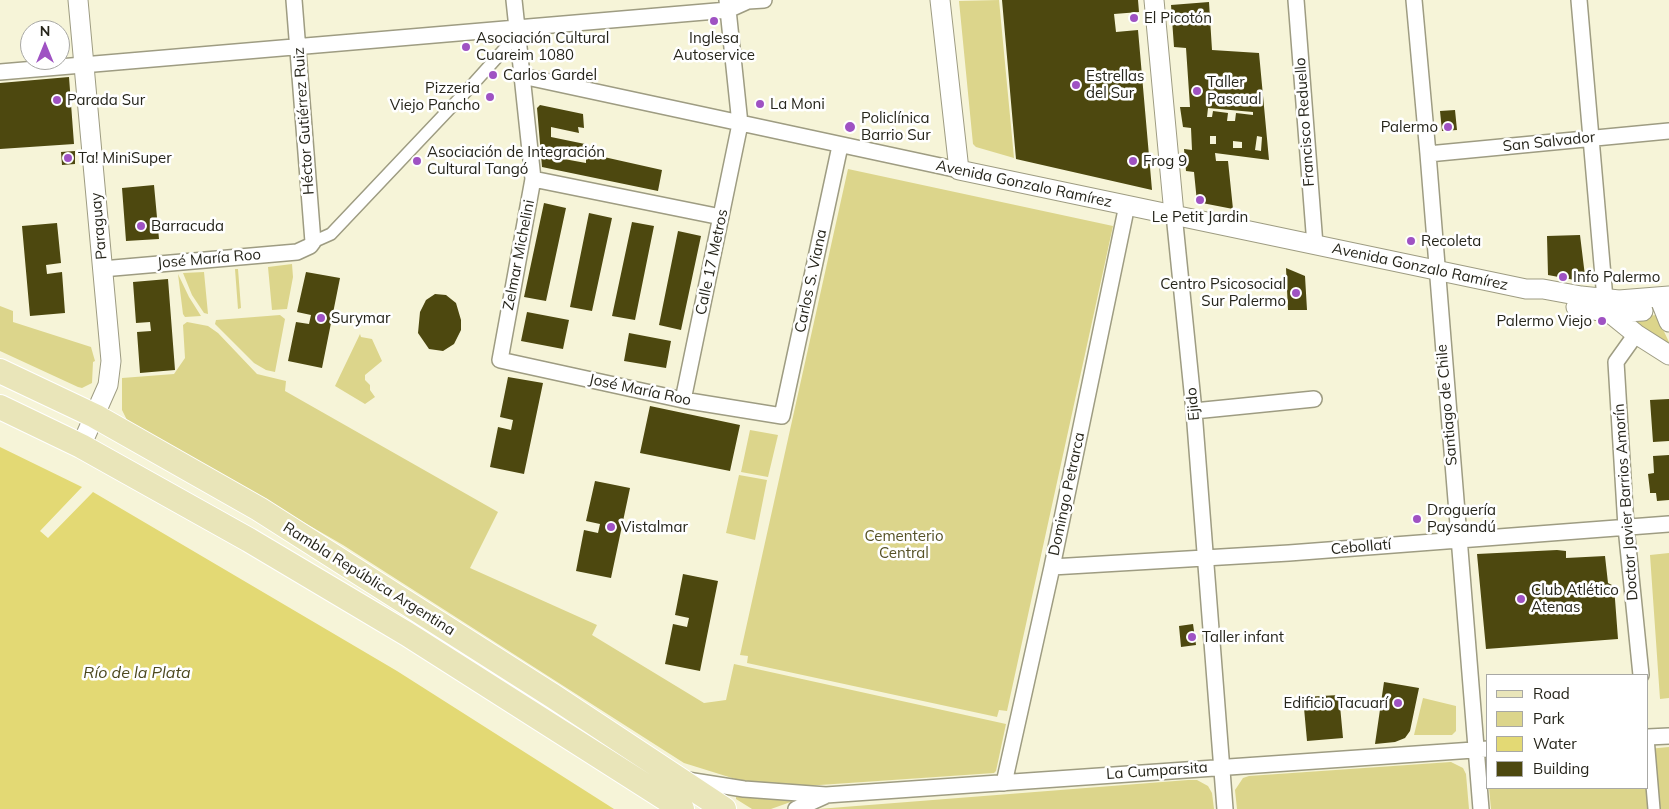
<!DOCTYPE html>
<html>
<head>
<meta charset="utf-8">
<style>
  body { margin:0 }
  #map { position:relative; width:1669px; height:809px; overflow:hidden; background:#f6f4d8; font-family:Mulish,sans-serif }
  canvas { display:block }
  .legend { position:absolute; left:1486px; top:674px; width:162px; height:115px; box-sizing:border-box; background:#fff; border:1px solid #a8a8a4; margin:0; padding:6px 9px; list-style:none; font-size:15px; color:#26251b }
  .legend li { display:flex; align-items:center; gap:10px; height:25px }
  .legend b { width:25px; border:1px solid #a8a8a4 }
  .north { position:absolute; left:20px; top:20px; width:50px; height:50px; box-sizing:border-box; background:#fff; border:1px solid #a8a8a4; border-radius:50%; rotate:0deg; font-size:14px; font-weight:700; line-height:20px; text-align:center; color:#26251b }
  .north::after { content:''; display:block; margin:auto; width:18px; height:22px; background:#9f52c3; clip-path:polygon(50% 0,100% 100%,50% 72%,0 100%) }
</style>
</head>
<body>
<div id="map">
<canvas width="1669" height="809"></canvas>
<ul class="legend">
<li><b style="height:6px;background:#e9e5b9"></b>Road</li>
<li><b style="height:14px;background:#dcd58b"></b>Park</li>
<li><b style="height:14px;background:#e3d974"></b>Water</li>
<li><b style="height:14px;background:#4d480f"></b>Building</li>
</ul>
<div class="north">N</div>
</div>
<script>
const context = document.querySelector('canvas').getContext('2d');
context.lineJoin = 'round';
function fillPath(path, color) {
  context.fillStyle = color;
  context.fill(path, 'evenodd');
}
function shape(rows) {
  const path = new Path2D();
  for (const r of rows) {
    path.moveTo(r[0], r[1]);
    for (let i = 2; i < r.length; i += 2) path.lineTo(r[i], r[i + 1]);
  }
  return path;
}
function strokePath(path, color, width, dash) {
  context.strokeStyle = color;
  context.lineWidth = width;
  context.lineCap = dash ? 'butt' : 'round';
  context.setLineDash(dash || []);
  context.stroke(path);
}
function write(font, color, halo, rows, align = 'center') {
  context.font = font + ' Mulish,sans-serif';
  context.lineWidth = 5;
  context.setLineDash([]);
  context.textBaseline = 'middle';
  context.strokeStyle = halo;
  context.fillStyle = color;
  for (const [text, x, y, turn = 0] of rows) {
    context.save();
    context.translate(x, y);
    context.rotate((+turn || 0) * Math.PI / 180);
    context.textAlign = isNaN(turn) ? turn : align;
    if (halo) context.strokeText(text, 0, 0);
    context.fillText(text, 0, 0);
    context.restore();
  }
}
fillPath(shape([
  [999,0,1014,158,976,147,973,144,959,1],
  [848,169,1113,226,1007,711,999,710,997,717,747,663,748,656,740,655],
  [292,264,293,277,287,309,272,310,268,267],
  [235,269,238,269,241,308,238,309],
  [204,272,208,314,204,313,192,295,183,273],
  [178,274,189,297,201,316,185,317,183,314],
  [0,306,13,311,13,322,91,347,95,361,93,362,92,383,82,388,78,387,0,351],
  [280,315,285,319,275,372,266,370,254,363,215,324,216,320],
  [1656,315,1669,342,1669,348,1632,322,1633,318],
  [187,322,208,326,218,333,257,374,286,381,285,391,498,512,470,568,597,625,592,635,704,703,726,700,734,664,1006,724,996,771,994,773,805,786,775,786,745,782,684,763,343,545,127,420,122,410,122,378,174,374,185,358,183,325],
  [360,334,361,337,372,339,382,361,365,375,365,380,370,385,370,390,375,397,365,404,335,386],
  [750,430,778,435,768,477,741,472],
  [739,475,767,480,755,540,726,533],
  [1669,553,1669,698,1660,699,1650,555],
  [1423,698,1456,706,1456,731,1452,735,1414,735],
  [1669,747,1669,809,1491,809,1489,788,1648,788,1648,749],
  [1451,762,1463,768,1466,774,1469,809,1237,809,1235,790,1243,778,1249,776],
  [1188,780,1197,780,1208,786,1212,793,1214,809,818,809],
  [736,795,799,799,771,809,752,809,736,799]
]), '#dcd58b');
fillPath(shape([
  [0,447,82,487,40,531,48,538,93,492,397,671,614,809,0,809]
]), '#e3d974');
fillPath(shape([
  [1002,0,1138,0,1139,12,1114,14,1116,32,1138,30,1152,190,1016,159],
  [1209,2,1212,50,1259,53,1269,160,1215,153,1216,161,1228,161,1233,209,1197,202,1194,172,1186,171,1184,149,1192,150,1191,128,1183,127,1180,107,1190,107,1186,48,1174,47,1171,5],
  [1208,108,1253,112,1253,115,1236,113,1235,121,1227,121,1228,113,1213,111,1212,117,1207,117],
  [1210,136,1216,136,1216,144,1210,144],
  [1257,136,1262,137,1261,151,1255,150],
  [1233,141,1242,142,1242,148,1233,148],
  [69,77,74,144,0,149,0,83],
  [540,105,583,114,584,128,578,127,579,133,551,127,551,137,585,144,586,153,662,170,658,191,542,167,537,108],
  [553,149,586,155,586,163,553,157],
  [1455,110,1457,130,1442,131,1440,111],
  [75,151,75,164,62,165,61,152],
  [154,185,159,239,126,241,122,188],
  [544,203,566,208,546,301,524,297],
  [589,213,612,218,592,311,570,307],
  [632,222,654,226,635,320,612,316],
  [57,223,61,263,46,265,47,274,62,272,65,313,30,316,22,226],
  [678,231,701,236,681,330,659,325],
  [1580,235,1585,276,1580,281,1548,275,1547,236],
  [1286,268,1305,276,1307,310,1288,310],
  [306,272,340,278,322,368,288,361,296,322,309,324,311,315,297,312],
  [168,279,175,370,140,373,137,332,151,331,150,322,136,323,133,282],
  [435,294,446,295,456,303,461,320,461,330,454,344,443,351,429,349,418,333,420,312,426,300],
  [527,312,569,320,563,349,521,341],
  [629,333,671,341,666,368,624,361],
  [508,377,543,383,524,474,490,467,498,427,511,430,513,420,500,417],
  [1669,399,1669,441,1653,442,1650,400],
  [650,406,740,425,730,471,640,453],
  [1669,455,1669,500,1657,501,1656,493,1650,493,1650,491,1648,474,1654,473,1653,456],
  [595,481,630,488,611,578,576,571,584,530,598,533,600,524,586,521],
  [1557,550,1566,551,1566,558,1605,556,1608,583,1614,586,1618,639,1486,649,1477,554],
  [683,574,718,581,700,671,665,664,673,624,687,627,689,618,675,615],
  [1193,624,1196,645,1181,647,1179,626],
  [1384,682,1419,688,1410,731,1405,738,1395,742,1375,744],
  [1339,695,1343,738,1307,741,1303,697]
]), '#4d480f');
const pedestrian = shape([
  [313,242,331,234,474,83,518,34],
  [1648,738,1654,809]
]);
const minor = shape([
  [514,0,533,179,500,360,683,400,782,416,840,146],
  [1296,0,1315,245],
  [1414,0,1428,154,1481,809],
  [1579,0,1605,299],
  [0,72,728,10,748,1,764,0],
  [522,76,959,170],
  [1428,154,1669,131],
  [533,179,721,217],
  [1174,214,1194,411,1225,809],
  [102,269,297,252,310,246,313,242,294,0],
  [1636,334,1616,362,1626,527,1641,675],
  [683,400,740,124,727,0],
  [1194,411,1314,399],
  [1052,567,1289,553,1669,524],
  [1648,737,1669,736],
  [687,780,744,789,826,795,1488,749],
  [1004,783,1052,567,1127,205],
  [796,809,825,796]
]);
const tertiary = shape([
  [78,0,111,361,108,385,81,446],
  [940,0,959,170,1526,289,1543,289,1581,296,1619,300,1669,296],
  [1154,0,1174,214],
  [1659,297,1669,322],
  [1576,307,1610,313,1643,311],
  [1610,313,1636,334,1669,355]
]);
const primary = shape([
  [0,371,95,416,259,509,553,696,724,809],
  [0,407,81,446,249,540,407,634,682,809]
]);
strokePath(pedestrian, '#9e9c82', 14);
strokePath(minor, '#9e9c82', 18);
strokePath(tertiary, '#9e9c82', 21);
strokePath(primary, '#fff', 26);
strokePath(pedestrian, '#fff', 11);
strokePath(minor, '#fff', 15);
strokePath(tertiary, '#fff', 19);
strokePath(primary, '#e9e5b9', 24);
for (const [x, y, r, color] of [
  [1134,18,5,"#9f52c3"],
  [714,21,5,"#9f52c3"],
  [466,47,5,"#9f52c3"],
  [493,75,5,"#9f52c3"],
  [1076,85,5,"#9f52c3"],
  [1197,91,5,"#9f52c3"],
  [490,97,5,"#9f52c3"],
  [57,100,5,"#9f52c3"],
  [760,104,5,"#9f52c3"],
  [850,127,6,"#9f52c3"],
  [1448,127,5,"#9f52c3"],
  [68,158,5,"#9f52c3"],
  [417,161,5,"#9f52c3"],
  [1133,161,5,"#9f52c3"],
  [1200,200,5,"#9f52c3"],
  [141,226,5,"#9f52c3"],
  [1411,241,5,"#9f52c3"],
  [1563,277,5,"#9f52c3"],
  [1296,293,5,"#9f52c3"],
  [321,318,5,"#9f52c3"],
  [1602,321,5,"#9f52c3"],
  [1417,519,5,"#9f52c3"],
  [611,527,5,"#9f52c3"],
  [1521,599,5,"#9f52c3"],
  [1192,637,5,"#9f52c3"],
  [1398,703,5,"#9f52c3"]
]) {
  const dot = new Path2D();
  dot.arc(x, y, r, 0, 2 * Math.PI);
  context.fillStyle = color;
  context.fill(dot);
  strokePath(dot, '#fff', 2);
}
write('15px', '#26251b', '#fff', [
  ["El Picotón",1144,18],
  ["Asociación Cultural",476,38],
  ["Cuareim 1080",476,55],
  ["Inglesa",714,38,"center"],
  ["Autoservice",714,55,"center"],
  ["Carlos Gardel",503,75],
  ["Estrellas",1086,76],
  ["del Sur",1086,93],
  ["Taller",1207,82],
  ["Pascual",1207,99],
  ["Pizzeria",480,88,"right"],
  ["Viejo Pancho",480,105,"right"],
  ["Parada Sur",67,100],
  ["La Moni",770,104],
  ["Policlínica",861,118],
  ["Barrio Sur",861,135],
  ["Palermo",1438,127,"right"],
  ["Asociación de Integración",427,152],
  ["Cultural Tangó",427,169],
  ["Ta! MiniSuper",78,158],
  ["Frog 9",1143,161],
  ["Le Petit Jardin",1200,217,"center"],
  ["Barracuda",151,226],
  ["Recoleta",1421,241],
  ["Info Palermo",1573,277],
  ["Centro Psicosocial",1286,284,"right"],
  ["Sur Palermo",1286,301,"right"],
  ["Surymar",331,318],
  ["Palermo Viejo",1592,321,"right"],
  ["Droguería",1427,510],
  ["Paysandú",1427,527],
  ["Vistalmar",621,527],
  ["Club Atlético",1531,590],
  ["Atenas",1531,607],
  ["Taller infant",1202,637],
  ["Edificio Tacuarí",1388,703,"right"]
], 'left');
write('15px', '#26251b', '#fff', [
  ["Héctor Gutiérrez Ruiz",304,121,-94],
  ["Francisco Reduello",1305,122,-94],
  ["San Salvador",1549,142,-6],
  ["Avenida Gonzalo Ramírez",1024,184,12],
  ["Paraguay",99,226,-95],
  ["Zelmar Michelini",519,255,-79],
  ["José María Roo",209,259,-5],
  ["Calle 17 Metros",712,262,-78],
  ["Avenida Gonzalo Ramírez",1420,267,12],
  ["Carlos S. Viana",811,281,-78],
  ["José María Roo",640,390,12],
  ["Ejido",1193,404,-95],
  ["Santiago de Chile",1447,405,-95],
  ["Domingo Petrarca",1067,494,-78],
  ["Doctor Javier Barrios Amorín",1626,502,-94],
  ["Cebollatí",1361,547,-5],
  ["Rambla República Argentina",369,579,32],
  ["La Cumparsita",1157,771,-4]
]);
write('15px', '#565227', '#fff', [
  ["Cementerio",904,536],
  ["Central",904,553]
]);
write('italic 16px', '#4c481e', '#fff', [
  ["Río de la Plata",137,673]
]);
</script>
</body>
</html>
